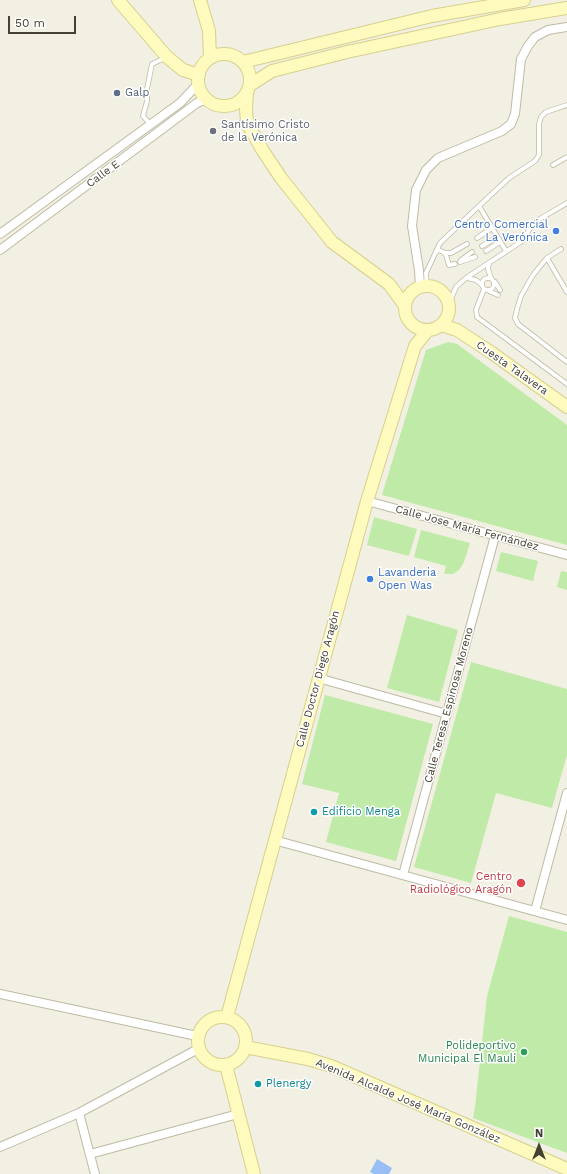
<!DOCTYPE html>
<html>
<head>
<meta charset="utf-8">
<style>
  body { margin:0 }
  #map { position:relative; width:567px; height:1174px; overflow:hidden; background:#f2f0e2; font-family:"Work Sans",sans-serif }
  canvas { display:block }
  .north { position:absolute; left:519px; top:1126px; width:40px; height:40px; -webkit-text-stroke:3px #fff; paint-order:stroke; rotate:0deg; font-size:11px; font-weight:700; line-height:16px; text-align:center; color:#444032 }
  .north::after { content:''; display:block; margin:auto; width:14px; height:18px; background:#444032; clip-path:polygon(50% 0,100% 100%,50% 72%,0 100%) }
  .scale { position:absolute; left:8px; top:16px; width:68px; height:18px; box-sizing:border-box; border:2px solid #444032; border-top:0; padding-left:5px; font-size:12px; line-height:14px; white-space:nowrap; color:#444032; -webkit-text-stroke:3px #fff; paint-order:stroke }
</style>
</head>
<body>
<div id="map">
<canvas width="567" height="1174"></canvas>
<div class="north">N</div>
<div class="scale">50 m</div>
</div>
<script>
const context = document.querySelector('canvas').getContext('2d');
context.lineJoin = 'round';
function fillPath(path, color) {
  context.fillStyle = color;
  context.fill(path, 'evenodd');
}
function shape(rows) {
  const path = new Path2D();
  for (const r of rows) {
    if (r.length === 3) {
      path.moveTo(r[0] + r[2], r[1]);
      path.arc(r[0], r[1], r[2], 0, 2 * Math.PI);
      continue;
    }
    path.moveTo(r[0], r[1]);
    for (let i = 2; i < r.length; i += 2) path.lineTo(r[i], r[i + 1]);
  }
  return path;
}
function strokePath(path, color, width, dash) {
  context.strokeStyle = color;
  context.lineWidth = width;
  context.lineCap = dash ? 'butt' : 'round';
  context.setLineDash(dash || []);
  context.stroke(path);
}
function write(font, color, halo, rows, align = 'center') {
  context.font = font + ' "Work Sans",sans-serif';
  context.lineWidth = 3;
  context.setLineDash([]);
  context.textBaseline = 'middle';
  context.strokeStyle = halo;
  context.fillStyle = color;
  for (const [text, x, y, turn = 0] of rows) {
    context.save();
    context.translate(x, y);
    context.rotate((+turn || 0) * Math.PI / 180);
    context.textAlign = isNaN(turn) ? turn : align;
    if (halo) context.strokeText(text, 0, 0);
    context.fillText(text, 0, 0);
    context.restore();
  }
}
fillPath(shape([
  [448,342,457,344,567,425,567,545,382,495,426,350],
  [374,517,417,529,409,556,367,545],
  [421,530,470,543,464,562,459,570,453,574,444,574,446,566,414,557],
  [501,552,538,561,533,581,496,571],
  [561,571,567,572,567,590,557,587],
  [407,615,458,630,439,702,387,688],
  [471,662,567,689,567,755,552,808,496,793,471,883,414,867],
  [325,695,433,724,396,861,326,842,339,793,302,784],
  [509,916,567,932,567,1153,473,1118,475,1107,487,996]
]), '#bfeaa7');
fillPath(shape([
  [377,1159,392,1168,389,1174,374,1174,370,1172]
]), '#98bef5');
const lane = shape([
  [150,124,143,116,147,101,147,89,152,64,165,58],
  [553,165,567,157],
  [479,206,509,178,535,161,539,155,539,124,541,117,546,112,567,105],
  [477,238,492,228],
  [482,246,497,237],
  [561,249,547,258,533,275,521,296,517,309,515,318,518,324,567,362],
  [486,251,500,242],
  [436,252,439,250,445,253,451,253,467,244],
  [443,252,446,255,449,265,455,264],
  [547,258,567,292],
  [461,260,472,252],
  [460,262,475,257],
  [489,264,488,269,491,278],
  [488,284,6],
  [467,278,476,280,482,285],
  [495,282,500,290],
  [427,286,426,273,440,243,479,206,506,251],
  [484,289,476,310,477,317,567,384],
  [489,291,498,295],
  [449,304,456,287,466,278,522,241,529,230,538,220,567,203]
]);
const street = shape([
  [0,234,180,103,199,83],
  [0,250,197,103,207,99],
  [420,287,419,270,412,226,416,190,426,170,438,158,502,131,511,124,515,114,521,59,528,46,535,37,548,30,567,27],
  [367,501,567,555],
  [318,678,447,714],
  [274,840,567,920],
  [403,875,495,536],
  [535,911,567,793],
  [0,994,197,1036],
  [79,1113,95,1174],
  [0,1147,79,1113,198,1049],
  [90,1154,238,1114]
]);
const secondary = shape([
  [118,0,167,57,183,70,199,75],
  [200,0,209,31,210,58],
  [224,80,26],
  [243,62,432,16,524,0],
  [250,85,272,71,347,52,500,19,567,8],
  [247,92,246,108,247,123,263,151,281,178,332,242,389,284,405,306],
  [427,308,22],
  [441,325,457,330,492,353,567,407],
  [222,1041,24],
  [227,1017,367,501,415,346,428,330],
  [245,1047,308,1059,331,1066,567,1169],
  [226,1065,254,1174]
]);
strokePath(lane, '#bebaa4', 5.5);
strokePath(street, '#bebaa4', 10);
strokePath(secondary, '#d6d08e', 14);
strokePath(lane, '#fff', 4);
strokePath(street, '#fff', 8);
strokePath(secondary, '#fffbbf', 12);
for (const [x, y, r, color] of [
  [117,93,4,"#5c6f8a"],
  [213,131,4,"#6b7280"],
  [556,231,4,"#3f7fe0"],
  [370,579,4,"#3f7fe0"],
  [314,812,4,"#0f9aa8"],
  [521,883,5,"#e0444e"],
  [524,1052,4,"#2e9e5b"],
  [258,1084,4,"#0f9aa8"]
]) {
  const dot = new Path2D();
  dot.arc(x, y, r, 0, 2 * Math.PI);
  context.fillStyle = color;
  context.fill(dot);
  strokePath(dot, '#fff', 1.5);
}
write('11px', '#4e5e75', '#fff', [
  ["Galp",125,93]
], 'left');
write('11px', '#5b616d', '#fff', [
  ["Santísimo Cristo",221,125],
  ["de la Verónica",221,138]
], 'left');
write('11px', '#444032', '#fff', [
  ["Calle E",103,174,-36],
  ["Cuesta Talavera",512,368,35],
  ["Calle Jose María Fernández",467,528,15],
  ["Calle Doctor Diego Aragón",318,679,-75],
  ["Calle Teresa Espinosa Moreno",449,705,-75],
  ["Avenida Alcalde José María González",408,1101,23]
]);
write('11px', '#366cbe', '#fff', [
  ["Centro Comercial",548,225],
  ["La Verónica",548,238],
  ["Lavanderia",378,573,"left"],
  ["Open Was",378,586,"left"]
], 'right');
write('11px', '#0d838f', '#fff', [
  ["Edificio Menga",322,812],
  ["Plenergy",266,1084]
], 'left');
write('11px', '#be3a42', '#fff', [
  ["Centro",512,877],
  ["Radiológico Aragón",512,890]
], 'right');
write('11px', '#27864d', '#fff', [
  ["Polideportivo",516,1046],
  ["Municipal El Maulí",516,1059]
], 'right');
</script>
</body>
</html>
